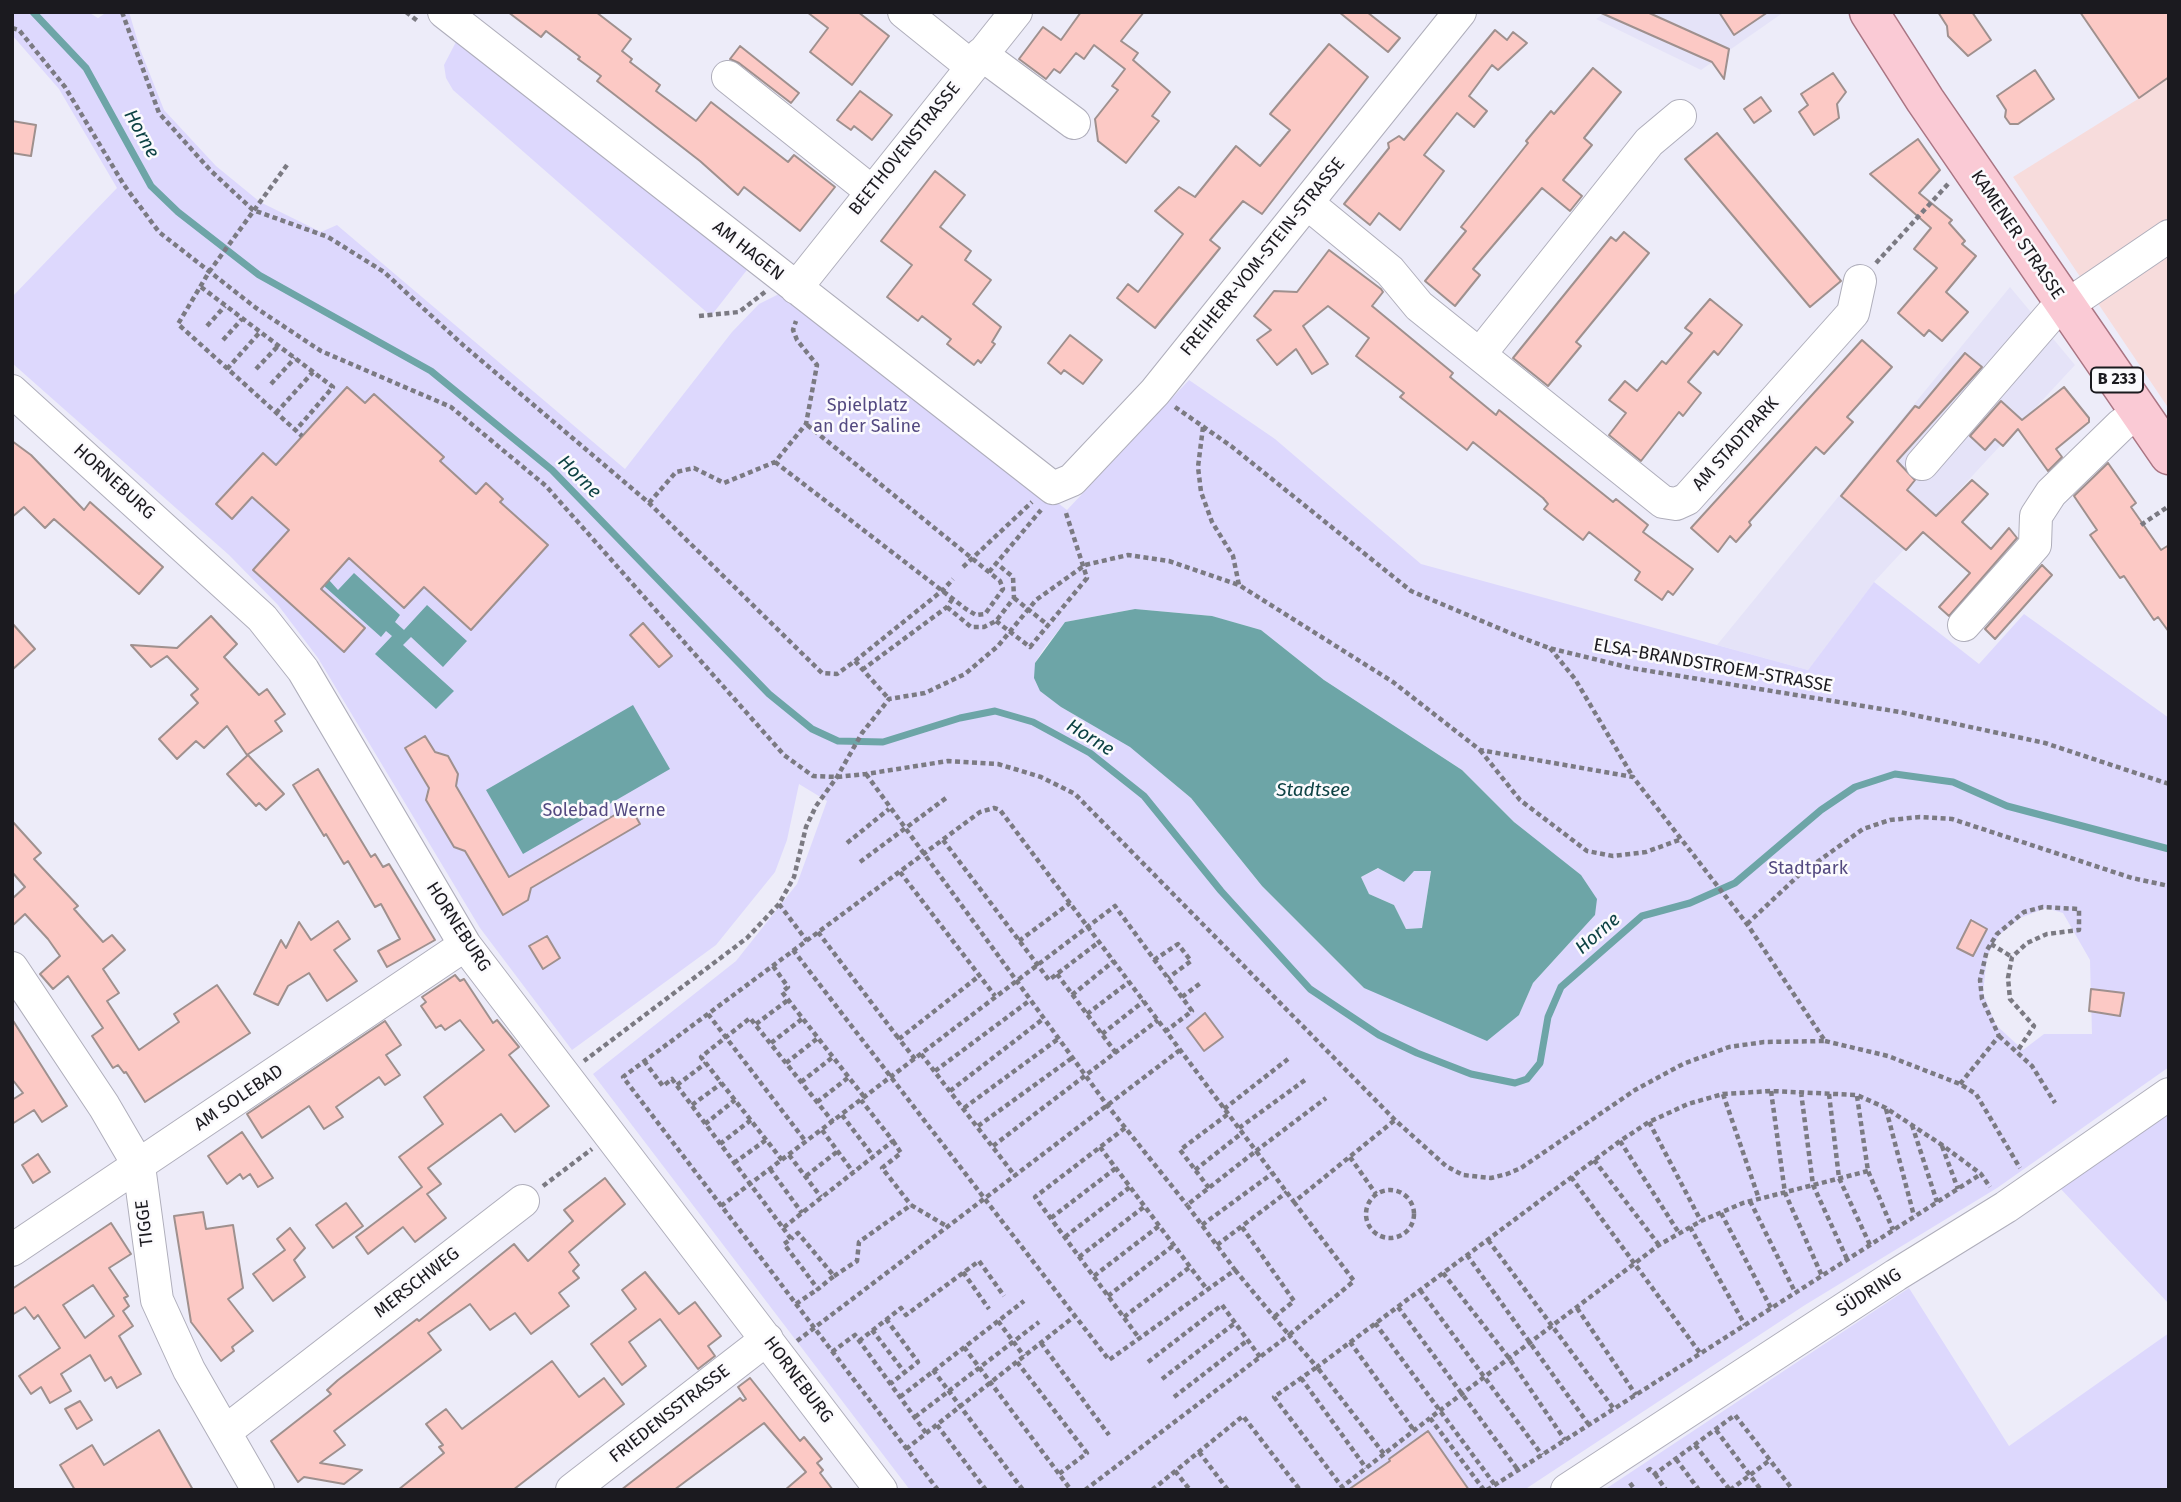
<!DOCTYPE html>
<html>
<head>
<meta charset="utf-8">
<style>
  body { margin:0 }
  #map { position:relative; width:2181px; height:1502px; overflow:hidden; background:#edecf9; font-family:"Fira Sans",sans-serif }
  canvas { display:block }
  .frame { position:absolute; inset:0; border:14px solid #1b1a1f; pointer-events:none }
</style>
</head>
<body>
<div id="map">
<canvas width="2181" height="1502"></canvas>
<div class="frame"></div>
</div>
<script>
const context = document.querySelector('canvas').getContext('2d');
context.lineJoin = 'round';
function fillPath(path, color) {
  context.fillStyle = color;
  context.fill(path, 'evenodd');
}
function shape(rows) {
  const path = new Path2D();
  for (const r of rows) {
    if (r.length === 3) {
      path.moveTo(r[0] + r[2], r[1]);
      path.arc(r[0], r[1], r[2], 0, 2 * Math.PI);
      continue;
    }
    path.moveTo(r[0], r[1]);
    for (let i = 2; i < r.length; i += 2) path.lineTo(r[i], r[i + 1]);
  }
  return path;
}
function strokePath(path, color, width, dash) {
  context.strokeStyle = color;
  context.lineWidth = width;
  context.lineCap = dash ? 'butt' : 'round';
  context.setLineDash(dash || []);
  context.stroke(path);
}
function write(font, color, halo, rows, align = 'center') {
  context.font = font + ' "Fira Sans",sans-serif';
  context.lineWidth = 5;
  context.setLineDash([]);
  context.textBaseline = 'middle';
  context.strokeStyle = halo;
  context.fillStyle = color;
  for (const [text, x, y, turn = 0] of rows) {
    context.save();
    context.translate(x, y);
    context.rotate((+turn || 0) * Math.PI / 180);
    context.textAlign = isNaN(turn) ? turn : align;
    if (halo) context.strokeText(text, 0, 0);
    context.fillText(text, 0, 0);
    context.restore();
  }
}
fillPath(shape([
  [1606,12,1784,12,1701,70,1596,19],
  [2010,287,2075,365,1874,582,1808,670,1717,645]
]), '#e5e3f8');
fillPath(shape([
  [2080,12,2169,12,2169,409,2013,177,2138,99]
]), '#f7dcdc');
fillPath(shape([
  [12,12,88,12,98,18,107,12,129,12,140,49,164,110,216,166,260,202,321,232,337,225,625,469,732,332,759,304,781,293,1067,510,1189,380,1275,439,1421,564,1808,670,1874,582,1979,664,2024,614,2169,718,2169,1067,1997,1188,1805,1305,1524,1490,910,1490,593,1074,736,961,797,884,827,801,799,784,787,840,775,872,716,945,572,1050,480,928,318,658,278,605,229,555,12,363,12,297,117,188,59,89,12,35],
  [1135,609,1211,616,1261,630,1324,680,1462,770,1514,822,1595,915,1533,983,1519,1015,1364,988,1262,886,1191,798,1130,746,1061,707,1035,663,1043,650,1065,622],
  [2046,908,2063,913,2090,960,2092,1034,2044,1034,2023,1050,1996,1025,1983,993,1987,956,1999,935,2020,918],
  [458,38,750,266,711,316,453,90,446,78,444,65],
  [1379,868,1431,871,1422,928,1406,929,1394,905,1369,894,1361,877],
  [2169,1107,2169,1304,2059,1187],
  [1909,1288,2009,1446,2169,1333,2169,1490,1604,1490]
]), '#ddd8fd');
fillPath(shape([
  [354,573,400,615,395,622,404,630,427,605,467,641,443,667,411,637,403,645,454,691,436,709,375,654,392,636,386,631,381,637,324,586,329,580,338,590],
  [1135,609,1212,616,1261,630,1324,680,1462,770,1514,822,1581,875,1597,899,1595,915,1533,983,1519,1015,1487,1041,1364,988,1262,886,1191,798,1130,747,1061,707,1040,691,1034,678,1035,663,1065,622],
  [1378,868,1404,882,1414,871,1431,871,1422,928,1406,929,1394,905,1369,894,1361,877],
  [633,705,670,769,523,854,486,790]
]), '#6da5a7');
strokePath(shape([
  [33,12,86,68,151,186,178,212,259,275,431,371,552,470,769,694,812,729,838,741,883,742,960,718,995,711,1033,722,1090,753,1144,796,1221,891,1310,989,1379,1035,1417,1053,1471,1074,1515,1083,1527,1079,1540,1063,1548,1017,1561,987,1642,916,1690,903,1735,883,1821,810,1855,787,1895,774,1953,782,2007,806,2169,849]
]), '#6da5a7', 7);
const building = shape([
  [508,12,596,12,631,39,622,51,632,59,630,62,660,85,656,91,696,121,711,102,788,162,794,155,835,187,800,231,744,187,738,195,700,161,597,81,601,76,578,59,580,57,546,31,541,37,508,12],
  [807,12,858,12,889,36,852,85,810,52,828,28,807,12],
  [1081,12,1144,12,1121,41,1138,53,1133,60,1170,92,1152,116,1159,121,1126,163,1098,141,1095,119,1118,90,1112,86,1125,69,1094,45,1084,59,1076,53,1060,73,1054,69,1046,79,1019,59,1043,27,1061,40,1081,12],
  [1339,12,1367,12,1400,38,1388,52,1339,12],
  [1599,12,1647,12,1729,49,1724,79,1712,62,1599,12],
  [1719,12,1768,12,1734,35,1719,12],
  [1938,12,1972,12,1991,40,1968,56,1948,36,1947,26,1938,12],
  [2080,12,2169,12,2169,77,2139,98,2080,12],
  [1495,30,1507,40,1513,32,1527,43,1498,70,1492,65,1469,96,1487,111,1474,127,1457,113,1424,155,1444,171,1400,230,1379,213,1370,225,1344,204,1389,148,1388,143,1399,136,1404,140,1495,30],
  [1329,44,1368,77,1262,214,1243,201,1210,240,1220,248,1155,328,1117,298,1128,284,1138,292,1183,234,1155,211,1179,187,1195,197,1236,146,1260,166,1290,130,1270,114,1329,44],
  [740,46,799,93,791,103,739,63,730,59,740,46],
  [1593,68,1621,92,1584,138,1592,145,1563,180,1582,196,1570,211,1542,188,1473,269,1480,275,1455,306,1425,281,1466,231,1461,227,1528,143,1526,141,1551,111,1554,114,1593,68],
  [2035,70,2054,99,2018,124,2010,124,2005,117,2006,110,1997,96,2035,70],
  [1833,73,1846,92,1837,104,1839,118,1814,135,1799,112,1808,105,1801,94,1833,73],
  [860,91,892,115,872,140,854,126,851,130,837,120,860,91],
  [1761,97,1771,111,1754,123,1744,109,1761,97],
  [12,121,36,125,31,156,12,153,12,121],
  [1717,133,1841,281,1810,307,1685,159,1717,133],
  [1918,139,1940,170,1919,193,1952,220,1949,223,1965,241,1962,244,1976,256,1946,292,1968,312,1942,341,1929,330,1924,336,1898,313,1937,268,1914,249,1931,228,1870,174,1918,139],
  [935,171,965,195,940,227,971,251,965,260,991,280,973,304,1001,327,992,342,995,344,981,363,978,360,974,365,947,344,951,339,922,316,918,321,887,297,912,265,881,241,935,171],
  [1624,232,1649,253,1576,342,1581,346,1548,386,1513,358,1611,237,1616,241,1624,232],
  [1329,250,1381,289,1383,292,1372,306,1453,373,1450,377,1496,415,1499,410,1613,502,1616,499,1648,525,1643,532,1693,569,1673,595,1668,591,1662,600,1635,580,1640,572,1589,532,1583,540,1544,509,1548,504,1543,498,1473,442,1467,450,1400,397,1404,393,1356,356,1369,338,1328,306,1303,326,1328,364,1312,374,1296,349,1277,365,1257,340,1271,330,1254,316,1274,291,1297,292,1329,250],
  [1710,299,1742,325,1718,355,1714,351,1688,382,1701,393,1683,416,1679,412,1641,461,1609,435,1626,413,1609,400,1625,381,1637,391,1662,361,1666,364,1692,333,1685,328,1710,299],
  [1070,335,1102,360,1083,384,1064,370,1061,374,1048,363,1070,335],
  [1862,340,1892,367,1847,417,1853,422,1824,454,1816,447,1749,522,1751,525,1736,542,1730,536,1718,552,1691,528,1862,340],
  [1965,353,1982,367,1897,461,1915,480,1907,490,1936,516,1972,480,1988,494,1962,522,1991,549,2009,528,2017,538,1949,616,1939,607,1970,573,1923,532,1906,550,1841,496,1915,406,1919,408,1965,353],
  [347,387,365,403,374,394,444,457,440,461,476,494,486,483,503,499,500,502,548,545,471,630,424,587,404,608,349,558,321,589,365,628,344,652,253,570,289,530,252,497,232,519,216,504,263,453,276,465,347,387],
  [2064,387,2089,418,2089,422,2056,449,2062,457,2048,471,2018,429,2003,446,1995,439,1985,450,1970,436,2001,401,2022,420,2064,387],
  [12,441,31,455,84,510,90,502,163,567,139,594,54,519,45,528,24,507,12,517,12,441],
  [2108,463,2136,503,2131,507,2161,550,2169,545,2169,632,2158,617,2154,620,2124,576,2120,578,2090,535,2097,530,2074,496,2108,463],
  [2042,565,2052,575,1995,639,1985,629,2042,565],
  [211,616,237,644,224,657,259,695,267,689,285,714,275,721,282,731,247,755,227,726,204,748,196,741,177,759,159,739,198,703,191,695,198,689,167,656,151,667,131,645,177,648,211,616],
  [12,623,35,649,12,670,12,623],
  [643,623,672,656,659,667,630,635,643,623],
  [425,736,435,752,448,756,458,774,456,786,509,877,630,806,640,824,531,888,528,900,503,915,465,851,454,847,426,800,429,788,405,748,425,736],
  [248,755,284,794,266,810,259,803,256,806,227,774,248,755],
  [318,769,371,857,375,854,383,867,389,864,435,940,387,967,378,951,400,939,381,904,375,907,348,861,344,864,326,834,324,836,293,785,318,769],
  [12,821,41,853,34,859,78,906,74,909,103,942,112,935,125,950,103,969,119,993,107,1001,139,1050,179,1022,174,1014,217,985,250,1033,145,1102,126,1072,124,1073,118,1065,113,1068,92,1036,103,1028,68,976,53,989,40,974,60,956,48,939,25,914,12,926,12,899,25,887,12,872,12,821],
  [1971,920,1987,929,1973,956,1957,948,1971,920],
  [338,921,350,939,334,950,357,981,327,1001,309,973,288,986,278,1005,254,994,281,940,286,948,299,922,311,940,338,921],
  [547,936,560,958,543,969,529,946,547,936],
  [455,975,460,981,464,979,493,1023,497,1020,519,1047,509,1055,549,1106,515,1132,501,1114,428,1168,441,1184,427,1194,446,1218,415,1242,403,1227,368,1254,356,1237,422,1187,399,1157,443,1124,424,1097,484,1050,460,1020,445,1030,441,1025,436,1028,421,1006,426,1002,422,997,455,975],
  [2091,989,2124,993,2120,1016,2089,1011,2091,989],
  [1205,1013,1223,1037,1204,1051,1187,1028,1205,1013],
  [12,1019,67,1106,42,1122,34,1110,12,1124,12,1100,23,1093,12,1079,12,1019],
  [385,1021,401,1045,386,1055,400,1075,385,1085,379,1077,336,1107,343,1117,324,1129,309,1106,262,1138,247,1114,385,1021],
  [242,1132,273,1178,258,1187,250,1174,243,1179,240,1174,227,1184,208,1156,242,1132],
  [38,1154,50,1172,33,1183,22,1165,38,1154],
  [605,1178,625,1204,569,1252,579,1265,573,1271,579,1278,559,1293,569,1306,531,1334,515,1313,490,1330,470,1304,428,1333,441,1350,334,1431,345,1445,320,1463,362,1470,344,1484,304,1477,298,1482,271,1441,331,1394,327,1390,338,1380,417,1319,419,1321,514,1244,528,1261,573,1221,564,1210,605,1178],
  [346,1203,363,1226,333,1248,316,1225,346,1203],
  [203,1212,206,1229,233,1225,243,1288,228,1299,253,1331,232,1347,234,1351,221,1361,191,1322,174,1216,203,1212],
  [111,1223,131,1254,109,1268,128,1296,124,1298,129,1306,123,1311,133,1326,119,1336,141,1374,117,1388,111,1377,105,1381,90,1355,61,1374,71,1391,50,1403,41,1387,31,1394,19,1376,60,1348,38,1315,34,1319,25,1307,12,1315,12,1289,111,1223],
  [93,1285,114,1316,85,1338,63,1305,93,1285],
  [290,1228,305,1248,294,1260,305,1277,273,1301,253,1274,285,1250,277,1239,290,1228],
  [645,1272,679,1314,695,1302,721,1336,708,1346,715,1356,698,1369,660,1319,629,1342,646,1366,622,1385,591,1344,636,1309,622,1290,645,1272],
  [552,1361,579,1397,604,1378,624,1404,513,1490,398,1490,444,1453,439,1447,443,1445,426,1424,446,1409,462,1429,552,1361],
  [750,1378,800,1441,804,1437,822,1459,817,1463,823,1470,820,1473,833,1490,785,1490,806,1472,764,1423,674,1490,621,1490,740,1398,743,1401,746,1399,738,1387,750,1378],
  [80,1401,92,1420,77,1429,65,1409,80,1401],
  [159,1430,193,1490,75,1490,60,1465,92,1445,104,1465,159,1430],
  [1428,1431,1469,1490,1348,1490,1390,1461,1389,1459,1428,1431]
]);
fillPath(building, '#fcc9c5');
strokePath(building, '#9f908e', 2);
const minor = shape([
  [444,12,1053,488,1072,480,1155,392,1460,12],
  [904,12,971,66],
  [981,54,1074,123],
  [728,77,871,191],
  [1307,203,1390,271,1419,306,1663,502,1676,504,1687,499,1853,313,1860,281],
  [796,288,1016,12],
  [2066,306,2169,236],
  [1480,354,1649,142,1680,116],
  [12,391,262,618,303,670,465,945,881,1490],
  [1922,464,2063,301],
  [1964,625,2035,545,2036,516,2051,493,2121,425,2139,412],
  [12,968,104,1106,139,1166,157,1300,189,1370,258,1490],
  [12,1250,465,945],
  [226,1431,523,1201],
  [572,1490,767,1339],
  [1567,1490,1896,1275,2006,1207,2169,1094]
]);
const major = shape([
  [1869,12,1925,100,2169,455]
]);
strokePath(minor, '#afaebb', 34);
strokePath(major, '#a97583', 41);
strokePath(shape([
  [122,12,159,113,210,170,253,210,328,237,384,272,463,345,649,503,822,673,837,674,855,661,889,699],
  [406,12,419,22],
  [12,28,19,30,65,87,124,185,159,232,256,308,321,351,451,407,546,486,784,755,813,776,837,777,866,774,948,761,998,764,1041,777,1075,794,1395,1120,1446,1166,1463,1175,1491,1178,1507,1174,1521,1168,1635,1090,1683,1064,1729,1047,1764,1042,1825,1041,1747,924,1633,777,1480,750,1393,682,1239,585,1169,561,1128,555,1085,565,1036,600,998,646,965,674,925,693,889,699,862,733,837,777,816,806,806,827,794,877,779,904,747,938,584,1061],
  [287,165,209,272,178,324,302,436],
  [1876,263,1948,184],
  [201,287,333,387,296,430],
  [699,316,739,312,765,292],
  [207,326,225,306],
  [223,340,242,319],
  [227,369,260,332],
  [256,369,278,346],
  [271,384,295,358],
  [1175,407,1231,446,1411,591,1515,635,1549,648,1631,668,1900,712,2045,743,2169,784],
  [276,413,313,372],
  [1203,427,1198,467,1201,492,1212,522,1233,556,1239,585],
  [775,462,966,609,976,615,985,614,1003,589,1000,581,806,424],
  [649,503,676,472,694,468,724,483,775,462,806,424,817,365,797,340,793,330,796,321],
  [2141,525,2169,506],
  [963,567,1032,502],
  [989,572,1041,510],
  [1014,598,1048,625],
  [947,607,971,627,984,627,996,621,1014,598,1013,577,996,563],
  [996,621,1030,647,1087,578,1065,510],
  [1550,648,1575,679,1633,777],
  [855,661,943,590,953,579],
  [862,670,947,607,953,598],
  [1480,750,1520,800,1587,851,1613,856,1646,852,1679,840],
  [866,774,1107,1105,1187,1205],
  [943,840,1049,980,1099,942],
  [847,843,889,809],
  [860,862,946,798],
  [900,872,995,996],
  [779,904,807,941],
  [1747,924,1799,875,1863,829,1890,820,1920,817,1952,819,2132,878,2169,886],
  [818,932,899,1039],
  [1019,941,1070,903],
  [1991,944,2012,957],
  [793,950,1109,1360,1235,1270,1187,1205,1256,1151,1294,1202,1395,1120],
  [1154,960,1178,944,1191,961,1168,978],
  [773,966,788,987,782,992,865,1098],
  [1057,974,1116,1053],
  [1072,995,1114,961],
  [1182,997,1202,982],
  [708,1014,806,1142],
  [1087,1014,1129,982],
  [756,1024,788,1000],
  [1102,1034,1144,1001],
  [1999,1036,2032,1066,2055,1103],
  [1825,1041,1888,1056,1960,1084,1976,1094,2020,1168],
  [771,1043,802,1019],
  [921,1054,1015,1176],
  [915,1059,899,1039,979,976],
  [644,1061,663,1086,672,1079,783,1228,893,1141,861,1100],
  [786,1063,818,1038],
  [935,1071,1029,1001],
  [801,1082,833,1057],
  [1960,1084,1999,1036,1982,999,1980,980,1987,950,1997,934,2024,912,2043,907,2079,909,2079,930,2047,934,2027,943,2012,957,2008,978,2010,999,2034,1026,2018,1050],
  [677,1085,706,1063],
  [950,1091,1043,1019],
  [1771,1091,1785,1193,1822,1276],
  [1801,1092,1813,1185,1847,1259],
  [1723,1094,1759,1199],
  [1829,1094,1839,1178,1870,1245],
  [1857,1096,1868,1171,1893,1230],
  [817,1102,849,1077],
  [692,1105,722,1083],
  [964,1108,1058,1039],
  [1224,1109,1288,1059],
  [1886,1109,1914,1216],
  [842,1115,873,1156],
  [1649,1122,1701,1221],
  [705,1124,735,1100],
  [1912,1125,1937,1202],
  [978,1126,1072,1058],
  [1125,1128,1035,1197,1139,1338],
  [1239,1128,1305,1080],
  [822,1130,853,1172],
  [893,1141,901,1153,882,1168,911,1205],
  [1620,1141,1679,1233],
  [720,1144,751,1120],
  [993,1146,1158,1020],
  [1942,1146,1958,1189],
  [1100,1147,1206,1288],
  [789,1155,821,1197],
  [1350,1157,1376,1194],
  [782,1160,701,1057,750,1018,833,1122],
  [1594,1160,1659,1245],
  [734,1163,766,1140],
  [770,1169,802,1213],
  [1195,1170,1242,1133],
  [806,1176,838,1151],
  [1571,1177,1700,1353],
  [543,1186,592,1149],
  [1209,1188,1180,1150,1228,1114],
  [1390,1214,24],
  [1750,1201,1795,1292],
  [721,1206,1115,906,1192,1011,1166,1031],
  [1721,1213,1771,1308],
  [1051,1218,1116,1168],
  [1202,1225,1273,1173],
  [1242,1227,1294,1301,1274,1317],
  [1690,1227,1745,1325],
  [783,1228,791,1239,784,1244,818,1289,834,1276,798,1233,791,1239],
  [1065,1237,1130,1187],
  [1488,1240,1614,1409],
  [1217,1245,1287,1192],
  [1467,1255,1589,1425],
  [1079,1257,1145,1206],
  [1235,1270,1289,1335,1354,1281,1294,1202],
  [963,1272,989,1309],
  [1443,1273,1509,1358,1565,1440],
  [834,1276,857,1261,859,1242,911,1205,948,1227],
  [1094,1276,1159,1226],
  [1420,1290,1542,1455],
  [1108,1296,1174,1245],
  [796,1304,818,1289],
  [1398,1307,1518,1470],
  [1577,1308,1636,1395],
  [1124,1317,1190,1267],
  [886,1319,918,1362,890,1384],
  [998,1321,1024,1356],
  [1375,1323,1495,1485],
  [872,1330,905,1373],
  [797,1341,1180,1050],
  [859,1341,901,1308,906,1315,979,1261,1004,1296],
  [1350,1342,1413,1429],
  [1041,1343,1109,1435],
  [964,1347,1071,1490],
  [832,1352,855,1335,926,1433],
  [1017,1362,1087,1453,1059,1474],
  [1148,1362,1222,1305,1260,1357],
  [933,1370,1023,1490],
  [1301,1378,1366,1468],
  [1162,1379,1235,1323],
  [900,1397,1024,1301],
  [1174,1397,1248,1340],
  [915,1417,1039,1322],
  [937,1425,986,1490],
  [1716,1430,1761,1490],
  [1695,1445,1730,1490],
  [906,1449,1075,1316],
  [1199,1452,1228,1490],
  [1384,1454,1342,1487,1274,1397,1317,1367,1384,1454,1430,1418],
  [1676,1459,1699,1490],
  [1175,1471,1190,1490],
  [1647,1471,1650,1469,1655,1474,1735,1415,1793,1490],
  [1655,1474,1666,1490],
  [1630,1483,1635,1490],
  [938,1490,623,1077,980,812,994,808,1000,810,1256,1151,1326,1098],
  [1085,1490,1289,1335,1317,1367,1620,1141,1649,1122,1688,1104,1723,1094,1771,1091,1857,1095,1886,1108,1942,1145,1981,1174,1990,1187],
  [1152,1490,1243,1416,1300,1490],
  [1484,1490,1430,1418,1659,1245,1701,1221,1743,1203,1868,1171],
  [1487,1490,1981,1174],
  [1730,1490,1770,1460]
]), '#7b7a82', 4.5, [5, 3.5]);
strokePath(minor, '#fff', 32);
strokePath(major, '#facad5', 38);
for (const [x, y, w] of [
  [2117,380,52]
]) {
  const box = new Path2D();
  box.roundRect(x - w / 2, y - 12.5, w, 25, 5);
  context.fillStyle = '#fbfafd';
  context.fill(box);
  strokePath(box, '#1b1a1f', 2);
}
write('bold 16px', '#1b1a1f', null, [
  ["B 233",2117,380]
]);
write('18px', '#1b1a1f', '#fbfafd', [
  ["BEETHOVENSTRASSE",905,149,-51],
  ["KAMENER STRASSE",2017,235,56],
  ["AM HAGEN",748,251,38],
  ["FREIHERR-VOM-STEIN-STRASSE",1263,257,-51],
  ["AM STADTPARK",1736,444,-48],
  ["HORNEBURG",114,482,42],
  ["ELSA-BRANDSTROEM-STRASSE",1713,666,10],
  ["HORNEBURG",458,927,57],
  ["AM SOLEBAD",239,1098,-34],
  ["TIGGE",145,1223,-97],
  ["MERSCHWEG",417,1283,-38],
  ["SÜDRING",1869,1293,-33],
  ["HORNEBURG",798,1380,53],
  ["FRIEDENSSTRASSE",670,1414,-38]
]);
write('18px', '#534980', '#fbfafd', [
  ["Spielplatz",867,406],
  ["an der Saline",867,427],
  ["Solebad Werne",604,811],
  ["Stadtpark",1808,869]
]);
write('italic 19px', '#0d4244', '#fbfafd', [
  ["Horne",141,134,61],
  ["Horne",579,477,45],
  ["Horne",1090,738,32],
  ["Stadtsee",1313,791],
  ["Horne",1598,934,-41]
]);
</script>
</body>
</html>
